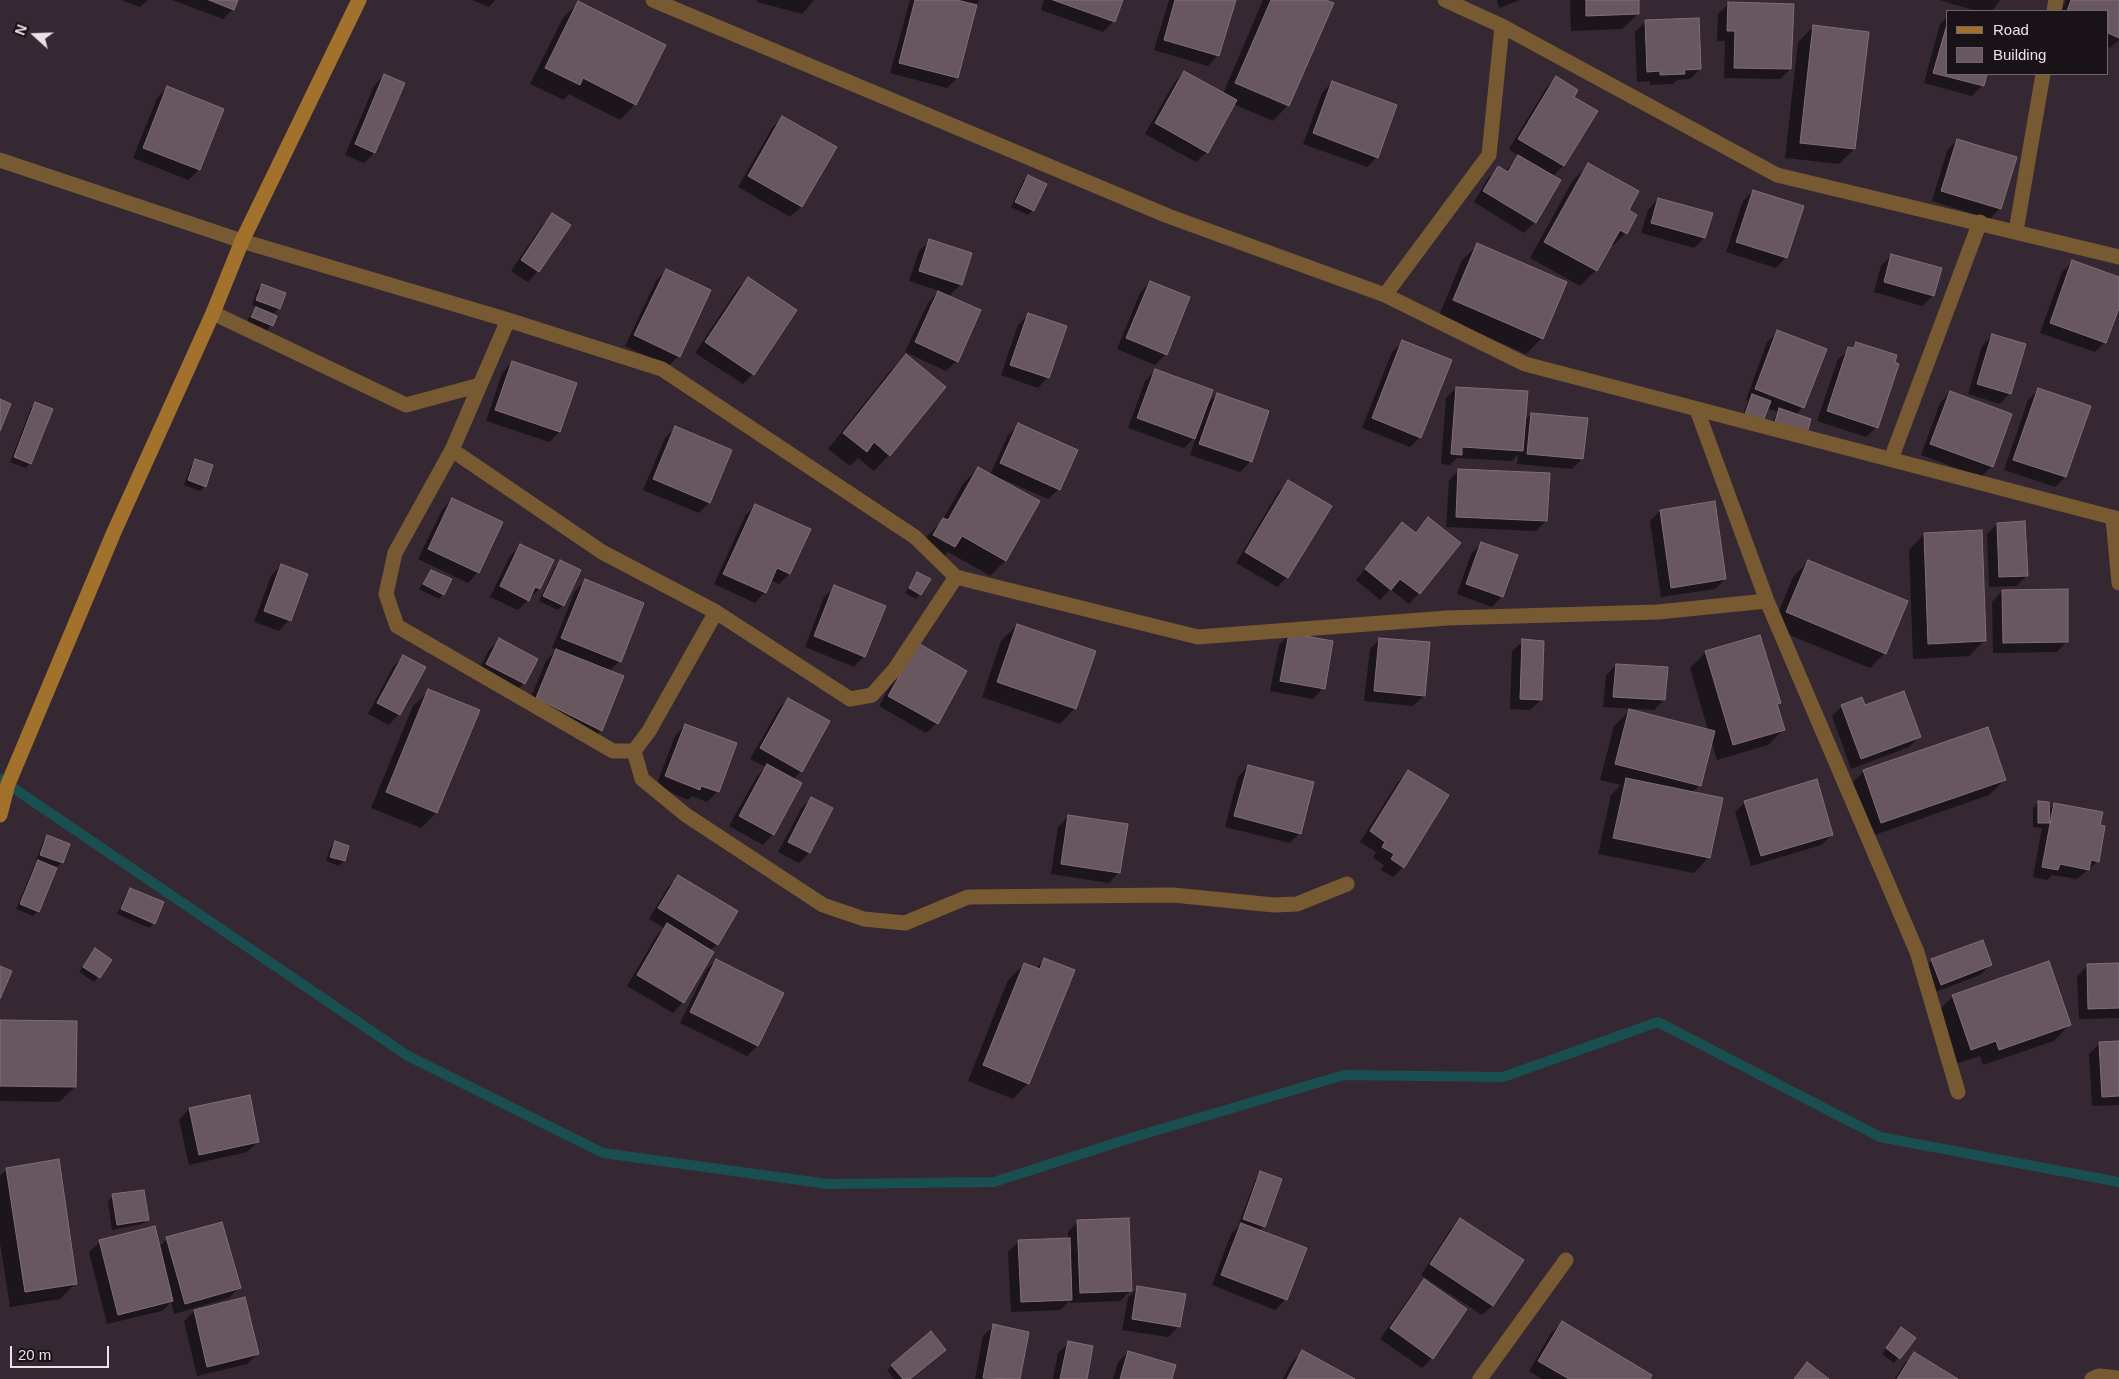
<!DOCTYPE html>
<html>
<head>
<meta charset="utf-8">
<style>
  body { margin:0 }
  #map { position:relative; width:2119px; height:1379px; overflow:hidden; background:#352833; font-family:Helvetica,sans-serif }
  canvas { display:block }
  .legend { position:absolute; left:1946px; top:10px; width:162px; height:65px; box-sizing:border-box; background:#191318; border:1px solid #6d666c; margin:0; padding:6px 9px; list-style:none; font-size:15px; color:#ebe2e9 }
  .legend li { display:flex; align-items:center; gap:10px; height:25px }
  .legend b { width:25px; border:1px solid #6d666c }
  .north { position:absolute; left:10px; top:10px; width:50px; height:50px; -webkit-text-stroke:4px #191318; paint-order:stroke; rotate:290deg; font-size:14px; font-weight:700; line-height:20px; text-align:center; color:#ebe2e9 }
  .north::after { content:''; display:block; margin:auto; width:18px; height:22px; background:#ebe2e9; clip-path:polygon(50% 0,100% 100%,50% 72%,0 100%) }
  .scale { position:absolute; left:10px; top:1346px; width:99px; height:22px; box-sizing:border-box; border:2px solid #ebe2e9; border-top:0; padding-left:6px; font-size:15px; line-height:18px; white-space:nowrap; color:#ebe2e9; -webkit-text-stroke:4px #191318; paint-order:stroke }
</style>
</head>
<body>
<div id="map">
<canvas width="2119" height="1379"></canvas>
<ul class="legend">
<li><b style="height:6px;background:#a2722d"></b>Road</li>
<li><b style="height:14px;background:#69575f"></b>Building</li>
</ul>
<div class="north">N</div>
<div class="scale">20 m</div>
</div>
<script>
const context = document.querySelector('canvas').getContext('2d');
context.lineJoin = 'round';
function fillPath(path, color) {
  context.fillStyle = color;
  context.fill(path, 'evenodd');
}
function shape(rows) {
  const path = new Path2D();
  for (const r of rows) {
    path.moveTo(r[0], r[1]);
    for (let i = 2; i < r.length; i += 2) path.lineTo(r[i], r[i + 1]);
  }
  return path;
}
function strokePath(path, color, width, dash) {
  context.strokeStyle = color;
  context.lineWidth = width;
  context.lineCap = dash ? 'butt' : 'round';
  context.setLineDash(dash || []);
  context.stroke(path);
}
fillPath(shape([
  [121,0,148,0,140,7],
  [172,0,237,0,233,9,223,19],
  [472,0,495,0,489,7],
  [757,0,814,0,802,14,757,2],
  [910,0,979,0,975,7,957,78,947,88,890,73],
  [1044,0,1121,0,1114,21,1103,32,1041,10],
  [1169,0,1234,0,1218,55,1208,66,1154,50],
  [1263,0,1323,0,1288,105,1273,121,1233,104,1207,152,1196,162,1145,134,1174,83,1184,72,1223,94],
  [1497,0,1520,0,1499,8],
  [1570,0,1637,0,1638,14,1622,29,1571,31],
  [1940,0,2000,0,1992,11,1976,11],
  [2066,0,2119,0,2119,40,2110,48,2108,47,2108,11,2062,11],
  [579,2,635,104,620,120,569,94,564,100,530,84,563,18],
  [1728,4,1790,69,1780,79,1724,78,1725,41,1717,41,1718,14],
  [1948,16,1948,74,1986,74,1982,86,1972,96,1924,83,1940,24],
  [1646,21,1700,69,1690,79,1677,80,1673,84,1650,85,1650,81,1637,82,1635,32],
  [1813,27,1854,149,1839,164,1785,158,1798,42],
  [384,75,374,153,364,163,345,155,374,86],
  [1556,78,1572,97,1596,111,1563,166,1552,177,1559,181,1535,222,1524,233,1474,202,1488,178,1499,168,1505,172,1519,156,1509,149,1546,88],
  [1332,82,1377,157,1367,167,1303,144,1322,93],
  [167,88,223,109,199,170,188,180,133,158,157,98],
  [783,117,835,148,801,207,790,217,738,187,772,128],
  [1957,140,2000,208,1990,219,1932,201,1947,151],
  [1589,165,1626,233,1610,248,1609,247,1596,270,1580,286,1530,258,1573,180],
  [1028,176,1033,210,1028,215,1011,207,1023,181],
  [1753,191,1786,257,1776,268,1726,252,1743,201],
  [1658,199,1704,238,1694,248,1641,233,1648,210],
  [553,215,569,226,538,271,528,282,511,271,542,225],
  [930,241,961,284,950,295,940,293,957,361,946,371,905,352,928,303,939,291,909,281,919,251],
  [1478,245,1542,338,1526,354,1439,316,1462,260],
  [1892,255,1933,296,1922,306,1874,292,1881,266],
  [2072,262,2119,278,2119,305,2105,342,2095,352,2040,333,2062,272],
  [666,270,679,356,668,366,625,346,656,281],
  [748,278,753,374,743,384,695,353,738,288],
  [1150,282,1166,354,1155,365,1117,349,1140,293],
  [262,285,279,308,274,313,263,309,263,311,275,316,267,331,247,322,251,313,258,307,252,305,257,290],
  [1028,315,1048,377,1038,388,1001,375,1018,325],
  [1778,332,1803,407,1796,415,1771,427,1777,412,1767,408,1741,419,1748,401,1746,400,1767,342],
  [1992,336,2010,393,2000,404,1968,394,1982,346],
  [1403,342,1420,437,1410,447,1362,428,1392,352],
  [1857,344,1877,427,1866,437,1817,421,1838,359],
  [906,356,889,455,874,471,858,458,850,466,828,449,890,371],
  [512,362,559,432,549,442,486,421,502,373],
  [1155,371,1206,405,1217,394,1268,412,1250,462,1240,472,1190,455,1196,436,1184,448,1128,428,1145,381],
  [1456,388,1524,421,1531,414,1582,459,1572,469,1517,464,1518,454,1512,461,1457,458,1450,465,1441,464,1446,398],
  [2038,390,2089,407,2065,477,2055,487,2004,470,2028,400],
  [1950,392,1992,466,1981,477,1921,455,1940,403],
  [36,403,30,463,26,468,10,462,31,408],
  [1019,425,1059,489,1048,499,1000,478,999,480,1038,502,1005,561,990,576,948,552,939,562,919,551,928,535,942,521,963,484,978,468,990,475,1008,435],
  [675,428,709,502,699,513,643,490,665,438],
  [195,461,205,486,200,491,184,485,191,466],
  [1459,470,1546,521,1536,531,1446,527,1449,480],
  [1289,481,1287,577,1277,587,1236,563,1278,492],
  [452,499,478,572,468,583,418,559,442,510],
  [756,505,789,574,779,584,771,580,765,592,755,603,714,584,745,516],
  [1660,511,1725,579,1715,589,1661,597,1650,521],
  [1428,519,1419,593,1409,604,1390,589,1380,600,1356,580,1402,524,1414,534],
  [1997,524,2027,576,2016,586,1989,587,1987,534],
  [1924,534,1985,640,1969,656,1913,659,1909,550],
  [1481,544,1502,596,1492,607,1457,594,1471,554],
  [521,545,552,561,539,589,518,610,490,597,510,556],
  [1809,561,1885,653,1870,668,1772,628,1793,577],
  [560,562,563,605,558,610,539,601,555,567],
  [281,565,306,575,289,620,279,631,254,622,271,576],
  [431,571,443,594,439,599,419,589],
  [918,574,920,594,916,599,905,593],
  [586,580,620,661,609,671,601,730,591,741,526,709,546,661,556,650,552,648,575,591],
  [835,587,864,656,854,667,805,647,824,597],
  [2002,591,2067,641,2057,652,1993,653,1992,602],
  [1017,625,1075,708,1060,724,982,697,1001,641],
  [1289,635,1323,688,1313,699,1270,691,1279,645],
  [1380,639,1424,696,1413,706,1364,701,1370,649],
  [500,640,536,659,524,683,513,694,476,675,489,650],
  [1523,641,1541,700,1530,710,1510,709,1512,651],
  [1706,652,1779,703,1776,706,1784,729,1768,745,1717,760,1711,740,1700,785,1692,793,1709,857,1694,873,1598,854,1611,795,1621,785,1600,780,1614,726,1629,711,1708,730,1690,668],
  [908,655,937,723,926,733,879,706],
  [403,657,399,714,389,725,368,714,393,667],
  [1616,665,1664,700,1654,710,1603,707,1606,675],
  [429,691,436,813,421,828,371,808,413,706],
  [788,699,801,771,793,780,773,834,763,845,729,826,757,776,766,767,750,759,778,710],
  [1842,706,1864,707,1919,737,1909,747,1851,769,1832,716],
  [685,725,718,791,707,802,692,796,688,800,656,786,675,736],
  [1248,766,1300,833,1290,843,1225,827,1238,777],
  [1864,771,2004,780,1989,795,1866,838,1848,787],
  [1408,772,1403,867,1393,877,1381,870,1384,865,1373,858,1376,852,1360,842,1398,782],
  [811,798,832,809,809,853,799,863,778,852,801,809],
  [1745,802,1832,835,1821,845,1751,866,1735,812],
  [2038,803,2048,810,2055,804,2099,826,2098,861,2077,879,2052,875,2047,880,2033,877,2042,828,2033,827,2033,808],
  [1069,816,1119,872,1109,883,1051,874,1058,827],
  [47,837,62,863,56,867,38,911,33,916,16,909,34,866,39,861,36,860,43,842],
  [335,843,348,847,344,861,339,866,326,861,330,848],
  [678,877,717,944,710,950,683,1002,673,1013,627,986,657,935,664,928,649,919,668,887],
  [130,890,154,923,149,928,117,914,126,895],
  [95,950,110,960,94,982,79,972],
  [1045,959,1028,1083,1013,1099,968,1081,1008,980,1024,965,1035,969],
  [716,960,757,1046,747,1056,680,1023,706,970],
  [1932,960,1991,965,1980,975,1930,994,1922,971],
  [2119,964,2119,1018,2079,1019,2077,976,2088,965],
  [1953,996,2069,1025,2054,1041,1983,1065,1980,1056,1955,1064,1937,1012],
  [0,1022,75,1087,59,1102,0,1101],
  [2119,1042,2119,1105,2092,1106,2089,1054,2100,1043],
  [189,1109,258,1142,247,1152,189,1165,179,1120],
  [7,1169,76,1283,60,1299,10,1307,0,1243,0,1176],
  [1260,1173,1264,1226,1259,1231,1286,1299,1275,1310,1212,1285,1231,1234,1241,1224,1239,1223,1256,1178],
  [113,1196,147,1220,142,1224,112,1230,108,1201],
  [1460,1220,1493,1305,1482,1315,1421,1275,1450,1230],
  [1078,1221,1131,1290,1120,1301,1070,1303,1070,1300,1060,1310,1011,1312,1008,1252,1019,1241,1068,1239,1068,1232],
  [167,1239,239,1288,229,1298,174,1314,171,1302,162,1311,107,1324,89,1252,100,1242,159,1247],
  [1424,1280,1432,1358,1422,1368,1380,1339,1414,1291],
  [1138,1288,1179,1326,1168,1337,1122,1330,1128,1298],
  [194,1311,257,1354,247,1364,197,1376,184,1321],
  [1562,1323,1649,1379,1542,1379,1529,1371,1551,1333],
  [994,1326,1028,1333,1018,1379,975,1379,983,1336],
  [1897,1333,1914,1338,1894,1363,1882,1354],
  [1069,1343,1085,1379,1053,1379,1058,1353],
  [1128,1352,1171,1379,1113,1379,1118,1362],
  [1302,1352,1352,1379,1283,1379,1292,1362],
  [1914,1354,1955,1379,1895,1379,1904,1364],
  [892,1366,910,1379,894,1379,887,1370]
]), '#0007');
strokePath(shape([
  [0,779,408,1056,603,1153,828,1184,994,1182,1131,1138,1344,1075,1503,1077,1658,1022,1880,1137,2119,1182]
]), '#194f50', 10);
const building = shape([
  [209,0,238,0,234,10,209,0],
  [915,0,957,0,977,5,958,78,899,63,915,0],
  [1053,0,1123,0,1115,22,1053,0],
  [1175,0,1236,0,1219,56,1164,40,1175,0],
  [1271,0,1326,0,1334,3,1289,106,1235,83,1271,0],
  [1586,0,1639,0,1639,14,1586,16,1586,0],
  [2071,0,2119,0,2119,38,2108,33,2108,11,2067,11,2071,0],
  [578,1,666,45,636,105,583,78,580,85,545,68,578,1],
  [1728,2,1794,4,1791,69,1734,68,1735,31,1727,31,1728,2],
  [1699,18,1701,69,1684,70,1685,74,1660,75,1660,71,1647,72,1645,20,1699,18],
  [1948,21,1948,74,1987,74,1984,86,1933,73,1948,21],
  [1813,25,1869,32,1855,149,1800,143,1813,25],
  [1184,71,1237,100,1208,153,1155,123,1184,71],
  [384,74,405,83,375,153,355,144,384,74],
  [1556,76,1578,90,1574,97,1598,111,1564,166,1518,139,1556,76],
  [1332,81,1397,105,1378,158,1313,133,1332,81],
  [167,86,224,109,200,170,143,148,167,86],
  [782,116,837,147,802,207,748,176,782,116],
  [1957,139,2017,157,2001,209,1941,191,1957,139],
  [1518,155,1561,180,1536,223,1483,191,1498,166,1508,172,1518,155],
  [1588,163,1639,191,1629,210,1637,215,1627,234,1620,230,1597,271,1544,242,1588,163],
  [1028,175,1047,184,1034,211,1015,202,1028,175],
  [1753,190,1804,206,1787,258,1736,242,1753,190],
  [1658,198,1713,213,1705,238,1651,223,1658,198],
  [552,213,571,225,539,272,521,260,552,213],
  [929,239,972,253,962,285,919,271,929,239],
  [1477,243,1567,282,1543,339,1453,300,1477,243],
  [1891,254,1942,268,1934,296,1884,282,1891,254],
  [2072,260,2119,277,2119,308,2106,343,2050,323,2072,260],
  [666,269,711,290,680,357,634,335,666,269],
  [748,277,797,310,754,375,705,342,748,277],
  [1150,281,1190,297,1167,355,1126,338,1150,281],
  [262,284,286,293,280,309,256,300,262,284],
  [938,291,981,310,958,362,915,342,938,291],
  [256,307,277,316,273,326,251,317,256,307],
  [1028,313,1067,326,1049,378,1010,365,1028,313],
  [1777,330,1827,349,1804,408,1755,389,1777,330],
  [1992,334,2026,344,2011,394,1977,384,1992,334],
  [1402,340,1452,360,1421,438,1372,418,1402,340],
  [1856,342,1897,355,1895,362,1899,364,1878,428,1827,411,1848,347,1854,348,1856,342],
  [906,354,946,387,890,456,874,442,867,452,843,433,906,354],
  [512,361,577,383,560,432,495,410,512,361],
  [1155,369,1213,390,1195,439,1137,418,1155,369],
  [1456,387,1528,391,1523,451,1462,447,1462,455,1451,454,1456,387],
  [2038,388,2091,406,2066,477,2013,460,2038,388],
  [1950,391,2012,414,1993,467,1930,444,1950,391],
  [1217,393,1269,411,1252,462,1199,444,1217,393],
  [1752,394,1771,401,1763,421,1745,414,1752,394],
  [0,399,11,404,0,431,0,399],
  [35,402,53,409,31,464,14,457,35,402],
  [1779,408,1811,419,1807,433,1775,422,1779,408],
  [1531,413,1588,418,1583,459,1527,454,1531,413],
  [1018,423,1078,450,1060,490,1000,463,1018,423],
  [675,426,732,450,710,503,653,479,675,426],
  [195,459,213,465,206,487,188,480,195,459],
  [978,467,1040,501,1006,561,962,536,955,547,933,535,943,518,948,520,978,467],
  [1458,469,1550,473,1547,521,1456,517,1458,469],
  [1288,480,1332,506,1288,578,1245,552,1288,480],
  [452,498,503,522,479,573,428,549,452,498],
  [1715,501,1726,579,1671,588,1660,510,1715,501],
  [755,504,811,529,790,574,777,568,766,593,723,574,755,504],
  [1428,517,1461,543,1420,594,1400,579,1391,590,1365,569,1402,522,1416,533,1428,517],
  [2025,521,2028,576,1999,577,1997,523,2025,521],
  [1982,530,1986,641,1928,644,1924,533,1982,530],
  [1481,542,1518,555,1503,597,1466,584,1481,542],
  [520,544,554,560,540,589,535,587,529,601,500,586,520,544],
  [560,560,581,570,564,606,543,596,560,560],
  [1808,560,1908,601,1886,654,1786,612,1808,560],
  [281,564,308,574,291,621,264,611,281,564],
  [431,570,452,579,444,595,423,584,431,570],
  [917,572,931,579,921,595,909,588,917,572],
  [585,579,644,603,621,662,561,638,585,579],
  [834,585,886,606,865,657,814,636,834,585],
  [2068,589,2068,642,2003,643,2002,590,2068,589],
  [1017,624,1096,651,1076,709,997,682,1017,624],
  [1289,633,1333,641,1325,689,1280,681,1289,633],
  [1760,635,1781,703,1777,704,1785,730,1733,745,1705,651,1760,635],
  [499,638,538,659,525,684,486,664,499,638],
  [1379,638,1430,642,1425,696,1374,691,1379,638],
  [1522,639,1544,641,1542,700,1520,699,1522,639],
  [918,643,967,671,938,724,888,696,918,643],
  [556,649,624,676,602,731,536,698,556,649],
  [403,655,426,667,400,715,377,703,403,655],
  [1616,664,1668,667,1665,700,1613,697,1616,664],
  [428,689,480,710,437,813,386,792,428,689],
  [1904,691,1921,737,1861,759,1841,705,1862,697,1865,705,1904,691],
  [788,698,830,721,802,772,760,748,788,698],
  [1629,709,1715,731,1701,786,1615,764,1629,709],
  [685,724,737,743,719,792,701,786,700,790,665,776,685,724],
  [1988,727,2006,780,1881,823,1863,770,1988,727],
  [767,764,802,783,774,835,739,816,767,764],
  [1248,765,1314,782,1301,834,1234,816,1248,765],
  [1408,770,1449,795,1404,868,1391,859,1394,854,1382,847,1385,842,1370,831,1408,770],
  [1626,778,1723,798,1710,858,1613,838,1626,778],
  [1817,779,1833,835,1761,856,1744,801,1817,779],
  [811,797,833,808,810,853,788,842,811,797],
  [2038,801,2049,802,2050,823,2038,823,2038,801],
  [2054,803,2103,812,2100,825,2105,826,2099,862,2091,860,2089,870,2060,864,2058,870,2042,867,2054,803],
  [1068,815,1128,824,1120,873,1061,864,1068,815],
  [47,835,70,844,63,863,40,855,47,835],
  [335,841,349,846,345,861,330,857,335,841],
  [38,860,57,868,39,912,20,904,38,860],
  [678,875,738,911,718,945,658,908,678,875],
  [130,888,164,902,155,924,121,909,130,888],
  [667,923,714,952,684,1003,637,975,667,923],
  [1983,940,1992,965,1941,985,1931,959,1983,940],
  [95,948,112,960,100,978,83,967,95,948],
  [1044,958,1075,970,1029,1084,983,1065,1024,963,1040,969,1044,958],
  [716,959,784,993,758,1046,690,1012,716,959],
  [2049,961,2071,1025,1999,1050,1996,1041,1971,1050,1952,995,2049,961],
  [2119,963,2119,1008,2088,1009,2087,964,2119,963],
  [0,966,12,971,0,999,0,966],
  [0,1020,77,1021,76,1087,0,1086,0,1020],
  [2119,1041,2119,1096,2102,1097,2099,1042,2119,1041],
  [250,1095,259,1142,199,1155,189,1108,250,1095],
  [59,1159,77,1284,25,1292,6,1168,59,1159],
  [1260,1171,1282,1179,1265,1227,1243,1219,1260,1171],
  [144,1190,149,1220,117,1225,112,1194,144,1190],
  [1129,1218,1132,1291,1080,1293,1077,1220,1129,1218],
  [1460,1218,1524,1260,1493,1306,1430,1264,1460,1218],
  [222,1222,241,1288,185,1304,166,1237,222,1222],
  [1241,1223,1307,1248,1287,1300,1221,1275,1241,1223],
  [155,1226,173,1301,118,1315,99,1240,155,1226],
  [1070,1238,1072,1300,1021,1302,1018,1240,1070,1238],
  [1424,1279,1467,1309,1433,1359,1390,1328,1424,1279],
  [1137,1286,1186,1294,1180,1327,1132,1319,1137,1286],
  [245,1297,259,1354,207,1367,194,1310,245,1297],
  [1562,1321,1652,1375,1650,1379,1569,1379,1538,1361,1562,1321],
  [993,1324,1029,1332,1020,1379,983,1378,993,1324],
  [1901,1327,1916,1338,1900,1359,1886,1348,1901,1327],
  [931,1331,946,1350,910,1379,903,1379,891,1365,931,1331],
  [1068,1341,1093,1346,1087,1379,1060,1379,1068,1341],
  [1302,1350,1355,1379,1287,1379,1302,1350],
  [1128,1351,1176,1365,1172,1379,1120,1379,1128,1351],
  [1914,1352,1958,1379,1897,1379,1914,1352],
  [1807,1362,1829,1379,1794,1379,1807,1362]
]);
fillPath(building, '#69575f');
strokePath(building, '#816e77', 1);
strokePath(shape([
  [653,0,1168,216,1385,295,1525,364,2119,519],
  [2054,11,2056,0],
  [1502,26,1777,175,2119,257],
  [0,160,242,241,508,320,662,369,915,537,956,577,1198,637,1447,618,1658,612,1767,601],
  [2016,231,2043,74],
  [1385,295,1489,155,1502,26,1445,0],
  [213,313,406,405,480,385],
  [508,320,452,450,395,553,386,594,397,626,613,751,634,751,649,731,716,612],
  [1697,410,1767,601,1917,952,1958,1092],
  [452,450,602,552,716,612,850,699,872,695,895,669,956,577],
  [1891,459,1980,222],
  [2113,518,2119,583],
  [634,751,642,779,686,815,823,905,864,919,905,923,968,897,1173,895,1274,905,1297,904,1347,884],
  [1480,1379,1566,1260],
  [2092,1379,2099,1376,2119,1378]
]), '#785a32', 15);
strokePath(shape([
  [0,815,8,784,114,532,213,313,242,241,359,0]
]), '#a2722d', 15);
</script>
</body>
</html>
